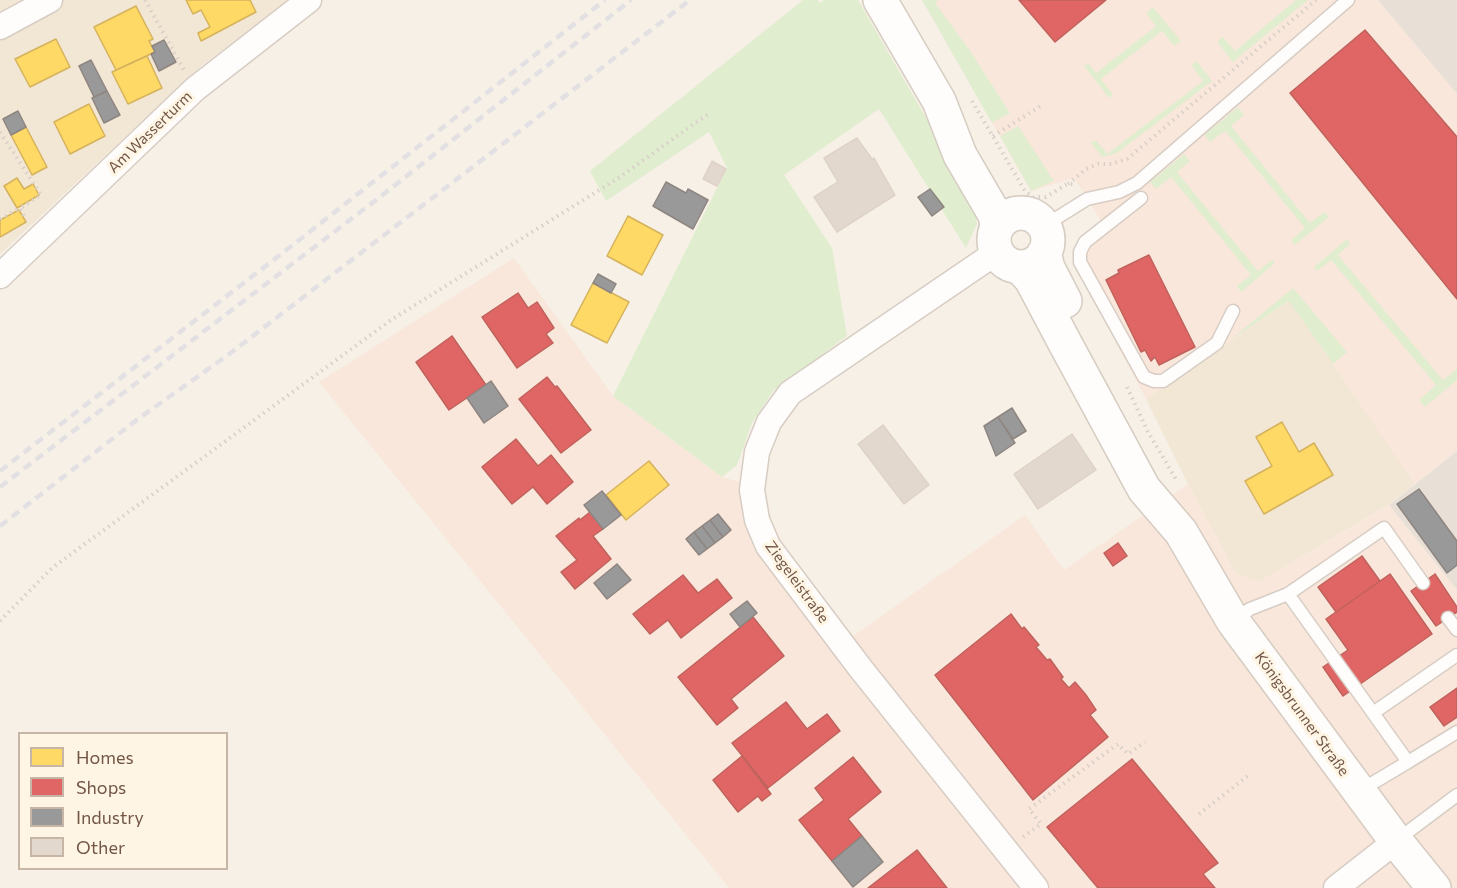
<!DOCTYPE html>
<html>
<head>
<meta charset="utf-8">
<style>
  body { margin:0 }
  #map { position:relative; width:1457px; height:888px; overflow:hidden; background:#f6f0e6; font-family:Commissioner,sans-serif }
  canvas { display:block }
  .legend { position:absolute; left:18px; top:732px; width:210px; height:138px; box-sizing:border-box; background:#fff5e5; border:2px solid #c7b6a5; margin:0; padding:8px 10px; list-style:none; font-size:18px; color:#735746 }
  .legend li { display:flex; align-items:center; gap:12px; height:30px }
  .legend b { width:30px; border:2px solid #c7b6a5 }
</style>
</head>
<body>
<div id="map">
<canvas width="1457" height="888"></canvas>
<ul class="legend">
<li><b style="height:16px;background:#ffd966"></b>Homes</li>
<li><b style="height:16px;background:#e06666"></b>Shops</li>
<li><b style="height:16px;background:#999"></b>Industry</li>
<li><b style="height:16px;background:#e2d8cd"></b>Other</li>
</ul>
</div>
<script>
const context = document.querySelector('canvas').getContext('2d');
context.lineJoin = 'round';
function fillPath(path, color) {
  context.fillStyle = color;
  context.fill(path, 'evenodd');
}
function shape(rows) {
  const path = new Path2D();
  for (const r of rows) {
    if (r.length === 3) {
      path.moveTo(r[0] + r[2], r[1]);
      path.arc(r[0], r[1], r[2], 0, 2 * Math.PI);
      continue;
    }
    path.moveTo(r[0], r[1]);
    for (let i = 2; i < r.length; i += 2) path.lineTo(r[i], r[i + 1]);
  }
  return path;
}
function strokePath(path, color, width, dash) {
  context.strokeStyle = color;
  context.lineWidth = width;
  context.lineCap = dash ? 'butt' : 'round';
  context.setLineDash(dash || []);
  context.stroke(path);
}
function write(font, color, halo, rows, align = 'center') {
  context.font = font + ' Commissioner,sans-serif';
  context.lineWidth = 6;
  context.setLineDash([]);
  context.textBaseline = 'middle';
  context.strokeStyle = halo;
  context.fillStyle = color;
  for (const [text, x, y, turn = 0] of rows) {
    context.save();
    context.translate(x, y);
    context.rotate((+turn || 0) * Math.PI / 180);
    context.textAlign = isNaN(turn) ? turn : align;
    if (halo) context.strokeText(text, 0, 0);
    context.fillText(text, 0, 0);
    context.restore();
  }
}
fillPath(shape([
  [0,0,290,0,202,65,0,254],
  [1290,300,1415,484,1388,505,1259,582,1236,574,1188,484,1146,399]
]), '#f2e6d5');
fillPath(shape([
  [922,0,1378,0,1457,94,1457,451,1415,484,1289,301,1146,399,1074,264,1075,251,1077,243,1101,221,1074,178,1031,191],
  [514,258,613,396,722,477,765,489,772,522,789,554,853,636,1025,515,1064,570,1188,484,1236,574,1259,582,1389,505,1457,590,1457,888,729,888,319,382]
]), '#fae7db');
fillPath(shape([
  [1378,0,1457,0,1457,94],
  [1457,451,1457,590,1389,505]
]), '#e8e0d7');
fillPath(shape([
  [803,0,818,0,820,3,824,0,858,0,972,198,977,224,966,248,879,109,784,175,832,248,847,336,773,391,752,423,737,465,722,477,613,396,727,168,709,132,606,201,590,171],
  [922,0,938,0,935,3,971,52,1010,113,992,123],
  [1296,0,1308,0,1233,62,1217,42,1223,37,1235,51],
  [1153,7,1181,41,1174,46,1162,31,1101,79,1113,95,1109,98,1084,66,1088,63,1096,73,1156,26,1146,13],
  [1197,61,1212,81,1117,153,1102,157,1091,143,1096,140,1107,154,1203,81,1191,65],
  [1238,107,1244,115,1231,126,1310,223,1324,212,1329,217,1295,245,1291,240,1305,228,1225,131,1210,142,1204,135],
  [1018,126,1054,181,1031,191,1000,136],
  [1184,154,1190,161,1177,172,1258,271,1272,260,1275,263,1241,292,1237,286,1251,275,1171,177,1156,189,1150,182],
  [1347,239,1350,244,1338,255,1443,380,1457,369,1457,380,1425,407,1419,400,1436,385,1331,260,1317,271,1314,267],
  [1293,288,1347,352,1333,364,1289,301,1229,341]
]), '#e1edcf');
const homes = shape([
  [186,0,250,0,256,12,201,41,198,33,210,27,201,10,193,14,186,0],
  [136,6,153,39,149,41,155,52,116,70,94,27,136,6],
  [56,39,70,67,30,87,15,59,56,39],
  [147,56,162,88,128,104,112,72,147,56],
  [89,104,105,136,70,154,54,122,89,104],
  [26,127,47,167,32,175,11,135,26,127],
  [17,178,24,189,33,184,39,195,17,208,4,186,17,178],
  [19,210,26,222,0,237,0,220,19,210],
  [628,216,663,235,642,275,607,256,628,216],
  [593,283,629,302,607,343,571,325,593,283],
  [1282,422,1299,452,1314,443,1333,475,1264,514,1245,481,1272,466,1256,437,1282,422],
  [649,461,669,485,626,520,606,495,649,461]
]);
fillPath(homes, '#ffd966');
strokePath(homes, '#d5b25c', 1.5);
const shops = shape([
  [1019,0,1106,0,1055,42,1019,0],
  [1365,30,1457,137,1457,299,1290,93,1365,30],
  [1149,255,1195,347,1159,365,1155,357,1151,361,1145,350,1141,352,1106,280,1119,273,1118,270,1149,255],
  [518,293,528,308,537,302,554,328,546,334,553,343,517,368,482,317,518,293],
  [452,336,486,385,449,410,416,362,452,336],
  [547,377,555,387,557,386,591,430,561,453,519,399,547,377],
  [516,439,538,466,551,455,573,482,547,504,533,487,512,504,482,467,516,439],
  [590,512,603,529,593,536,611,559,575,589,561,572,577,560,556,536,579,518,580,520,590,512],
  [1118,543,1127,556,1113,566,1104,553,1118,543],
  [1362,556,1380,581,1336,612,1318,587,1362,556],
  [1390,574,1432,634,1343,696,1323,667,1348,650,1326,619,1390,574],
  [1435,574,1457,607,1457,612,1436,626,1411,591,1435,574],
  [683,575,698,593,717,579,732,598,681,638,668,620,650,634,633,614,683,575],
  [1011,614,1022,629,1024,627,1039,645,1036,647,1047,660,1050,659,1063,677,1061,679,1069,688,1075,682,1086,695,1096,710,1090,715,1108,737,1033,800,935,675,1011,614],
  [753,617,784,656,731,699,738,708,717,725,678,677,753,617],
  [1457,688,1457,717,1444,726,1430,707,1457,688],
  [786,702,807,729,827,714,840,731,768,788,732,743,786,702],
  [742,756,771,794,762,801,758,796,738,812,713,780,742,756],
  [853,757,881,792,848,819,862,836,832,861,799,820,824,800,815,788,853,757],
  [1132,759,1218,863,1203,874,1215,888,1098,888,1047,827,1132,759],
  [917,850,947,888,868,888,917,850]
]);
fillPath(shops, '#e06666');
strokePath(shops, '#bf625c', 1.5);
const industry = shape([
  [164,40,176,62,159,71,151,54,155,52,152,46,164,40],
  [91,60,107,91,94,97,79,66,91,60],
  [107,91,120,115,104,123,92,98,107,91],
  [18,111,26,127,11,135,3,119,18,111],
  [666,182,686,193,688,189,708,200,693,229,653,206,666,182],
  [930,189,944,207,932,216,918,197,930,189],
  [598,274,616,284,611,293,593,283,598,274],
  [491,381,508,406,484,423,467,398,491,381],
  [1012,408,1026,431,1013,439,998,417,1012,408],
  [998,417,1015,443,996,456,984,426,998,417],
  [1419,489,1457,541,1457,565,1447,573,1397,504,1419,489],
  [602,491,621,515,603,529,584,505,602,491],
  [718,514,731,530,723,537,710,520,718,514],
  [710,520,723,537,715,543,702,526,710,520],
  [702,526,715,543,707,549,694,532,702,526],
  [694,532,707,549,699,555,686,539,694,532],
  [617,564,631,580,607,599,594,583,617,564],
  [747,601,757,613,740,627,730,614,747,601],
  [862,836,883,862,853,887,832,861,862,836]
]);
fillPath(industry, '#999');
strokePath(industry, '#8e8580', 1.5);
const building = shape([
  [857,138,872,159,874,158,895,195,837,232,814,197,838,182,824,158,857,138],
  [712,161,726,169,717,186,703,179,712,161],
  [883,425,929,485,904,504,858,444,883,425],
  [1072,434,1096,470,1038,509,1014,474,1072,434]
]);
fillPath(building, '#e2d8cd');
strokePath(building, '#dfd3c8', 1.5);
const lane = shape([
  [1141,198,1085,242,1080,252,1080,262,1144,377,1154,381,1163,381,1217,343,1233,311],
  [1044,226,1087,199,1119,192,1137,183,1348,0],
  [1288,594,1384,528,1423,583],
  [1448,618,1457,630],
  [1234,620,1250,609,1288,594,1408,762,1361,790],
  [1373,713,1457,655],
  [1408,762,1457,732],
  [1397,840,1457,795]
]);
const street = shape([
  [0,27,50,0],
  [997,252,790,393,769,422,757,452,752,490,757,520,768,546,861,669,1036,888],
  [0,276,195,89,309,0],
  [1336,888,1396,841]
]);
const secondary = shape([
  [880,0,939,101,960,155,995,215,997,226],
  [1021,240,27],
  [1044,253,1048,268,1065,301],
  [1020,267,1031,279,1066,345,1144,489,1181,532,1233,621,1396,841,1434,888]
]);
strokePath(lane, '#d7cdc4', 15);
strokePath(street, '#d7cdc4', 27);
strokePath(secondary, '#d6ccc2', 36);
strokePath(shape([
  [145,0,184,70],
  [972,101,1025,191,1033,197,1046,197,1067,184,1075,184],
  [0,132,41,195,20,208],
  [993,136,1044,104],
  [1068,184,1086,169,1098,164,1111,164,1127,159,1316,0],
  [0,219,20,208,26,220],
  [1127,387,1148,432,1177,481],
  [0,621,52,568,391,320,617,179,708,114],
  [1199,814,1249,775],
  [1023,837,1041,824,1029,809,1118,744,1128,754,1145,742]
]), '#d7cfc8', 4, [1.5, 4.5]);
strokePath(lane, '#fefdfb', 12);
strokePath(street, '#fefdfb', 24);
strokePath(secondary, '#fefdfb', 33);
strokePath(shape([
  [0,471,298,241,605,0],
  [0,487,376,200,631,0],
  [0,526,138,419,228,355,690,0]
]), '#e3e0e3', 4.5, [9, 6]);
write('15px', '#735746', '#fff5e5', [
  ["Am Wasserturm",150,132,-44],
  ["Ziegeleistraße",797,582,54],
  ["Königsbrunner Straße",1302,714,54]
]);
</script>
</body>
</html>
